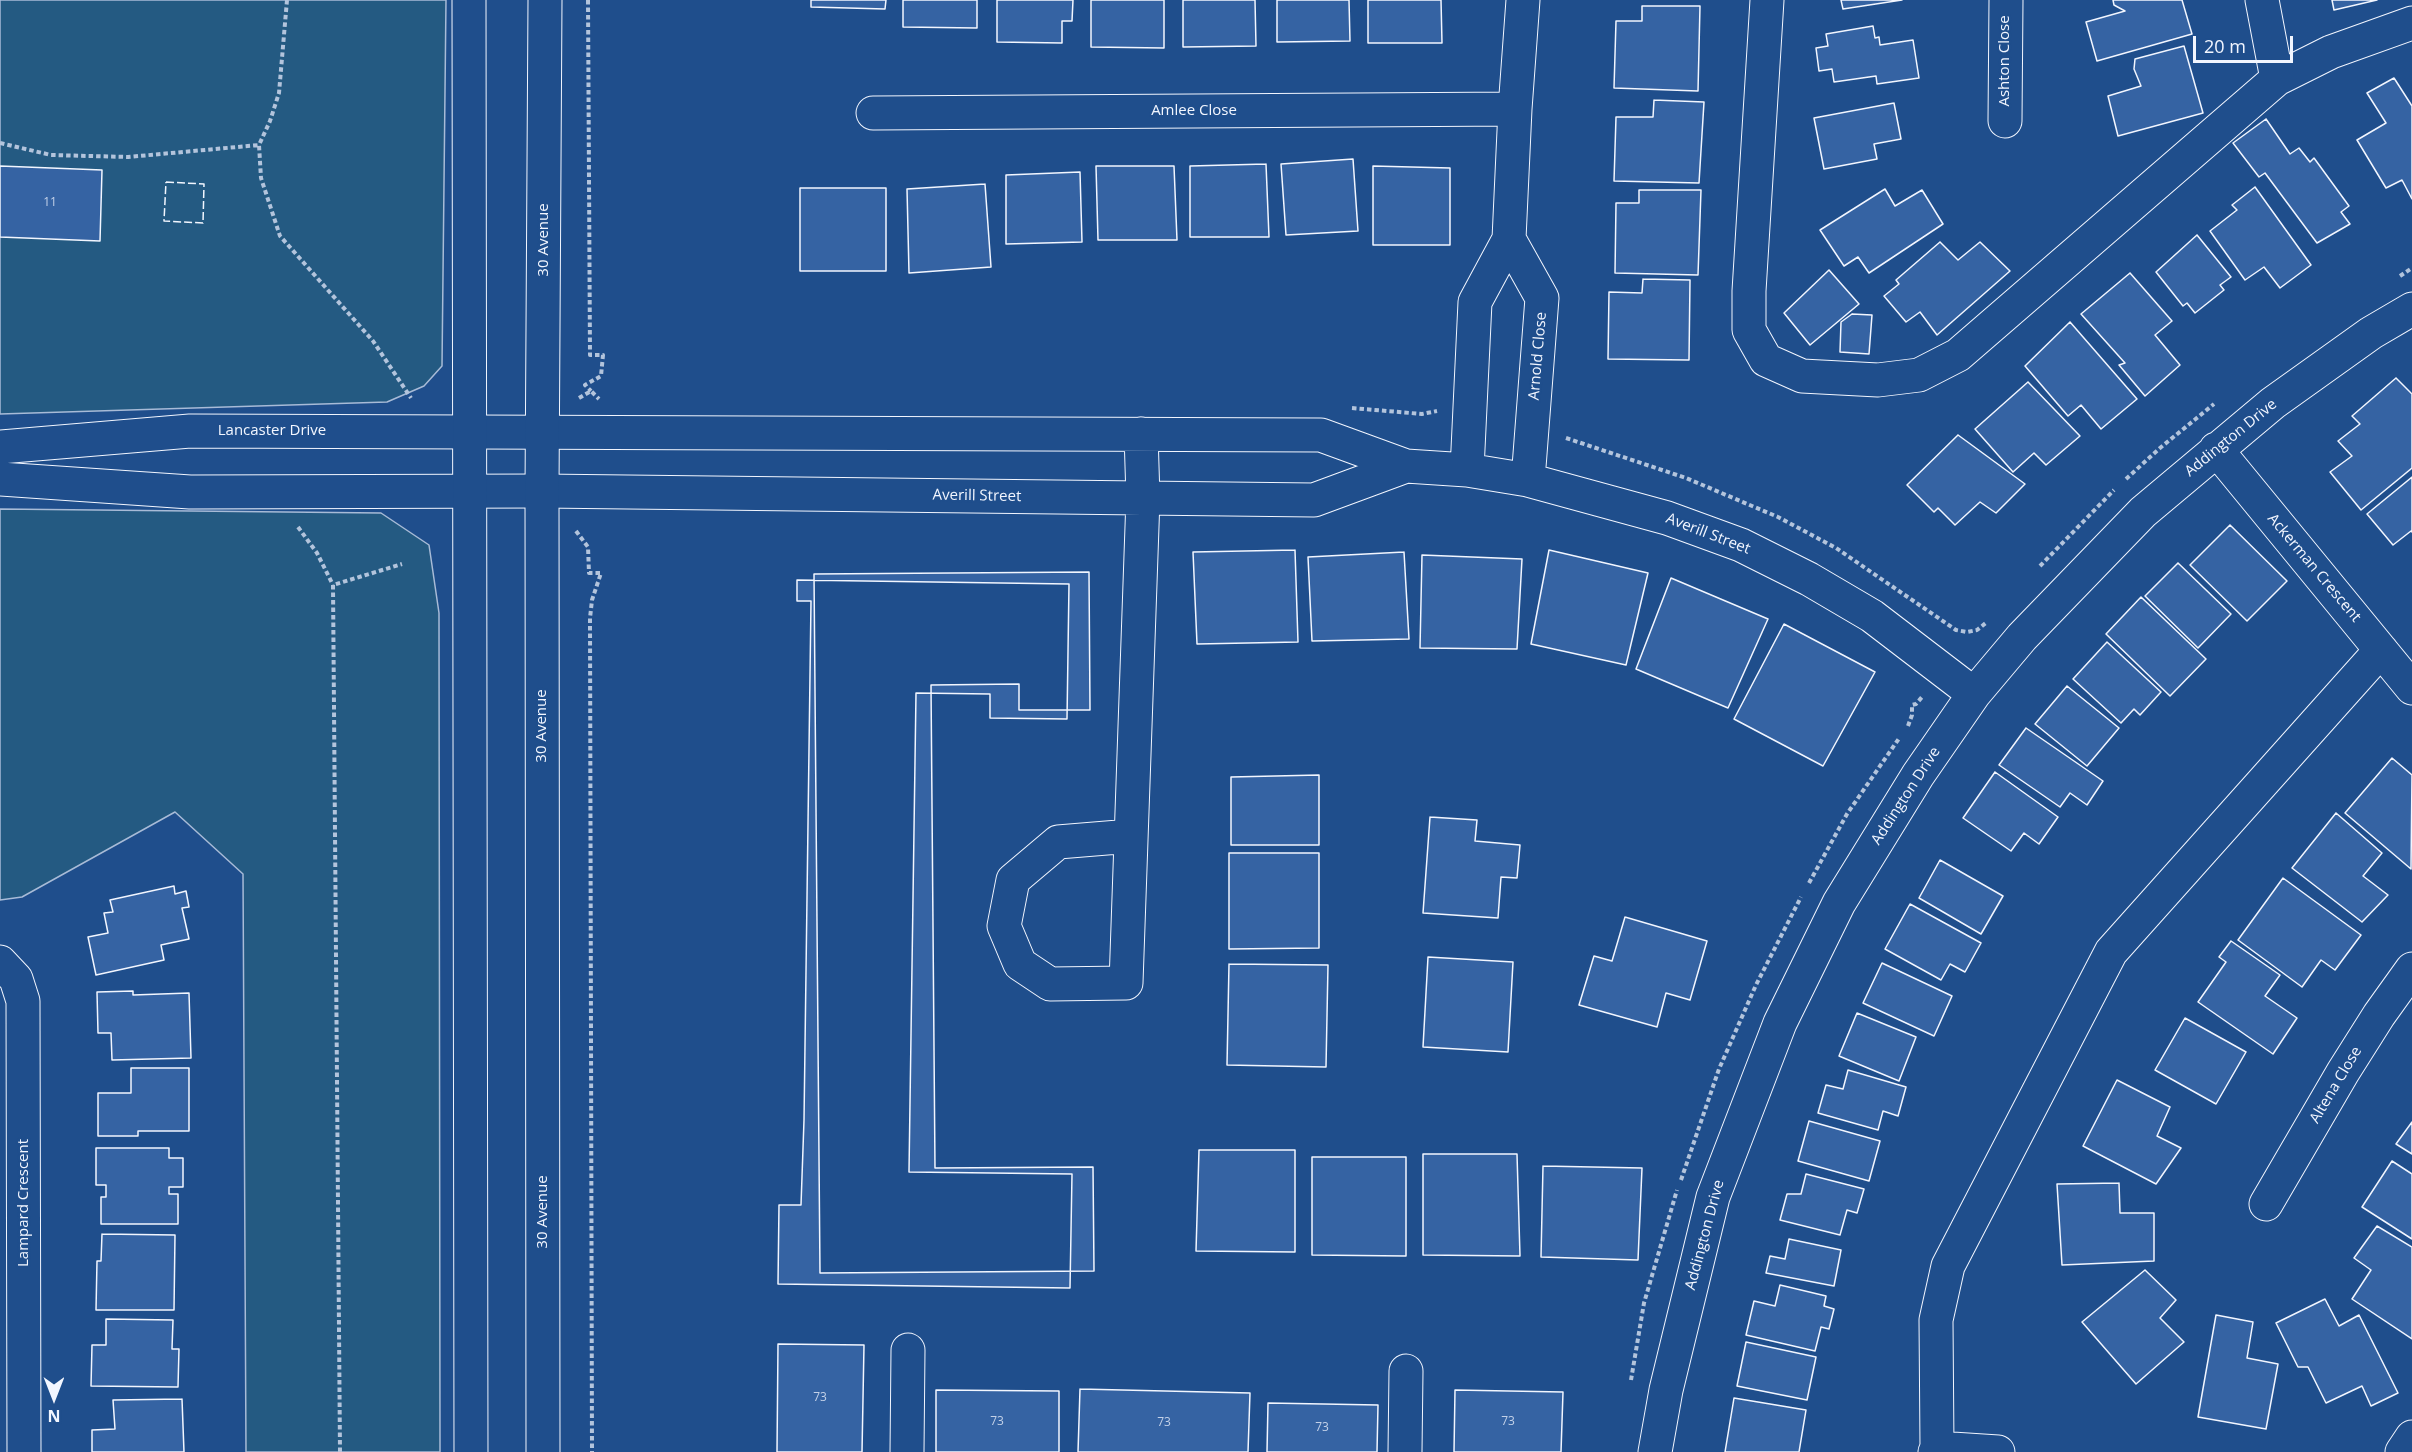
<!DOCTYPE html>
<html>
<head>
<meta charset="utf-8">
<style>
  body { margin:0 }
  #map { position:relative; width:2412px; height:1452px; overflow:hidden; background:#1f4e8c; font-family:"Open Sans",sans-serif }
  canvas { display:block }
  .north { position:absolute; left:24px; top:1368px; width:60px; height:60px; -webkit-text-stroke:4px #1f4e8c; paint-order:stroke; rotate:180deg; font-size:16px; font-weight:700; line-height:24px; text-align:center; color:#f2f6ff }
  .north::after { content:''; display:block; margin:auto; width:21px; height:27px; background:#f2f6ff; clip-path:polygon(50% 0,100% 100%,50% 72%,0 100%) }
  .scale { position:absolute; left:2193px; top:36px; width:100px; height:27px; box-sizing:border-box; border:3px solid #f2f6ff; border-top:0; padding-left:8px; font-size:18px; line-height:21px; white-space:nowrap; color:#f2f6ff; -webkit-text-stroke:4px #1f4e8c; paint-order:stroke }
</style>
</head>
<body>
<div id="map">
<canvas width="2412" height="1452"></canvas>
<div class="north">N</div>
<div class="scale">20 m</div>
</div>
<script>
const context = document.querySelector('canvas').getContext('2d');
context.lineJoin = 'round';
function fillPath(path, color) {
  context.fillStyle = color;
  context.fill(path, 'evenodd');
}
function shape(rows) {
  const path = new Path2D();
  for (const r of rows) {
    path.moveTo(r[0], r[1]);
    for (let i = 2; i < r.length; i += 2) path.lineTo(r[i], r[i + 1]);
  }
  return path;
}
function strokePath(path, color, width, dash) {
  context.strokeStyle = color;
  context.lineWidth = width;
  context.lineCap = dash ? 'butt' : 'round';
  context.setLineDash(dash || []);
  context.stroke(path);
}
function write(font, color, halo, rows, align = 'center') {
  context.font = font + ' "Open Sans",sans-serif';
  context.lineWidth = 4.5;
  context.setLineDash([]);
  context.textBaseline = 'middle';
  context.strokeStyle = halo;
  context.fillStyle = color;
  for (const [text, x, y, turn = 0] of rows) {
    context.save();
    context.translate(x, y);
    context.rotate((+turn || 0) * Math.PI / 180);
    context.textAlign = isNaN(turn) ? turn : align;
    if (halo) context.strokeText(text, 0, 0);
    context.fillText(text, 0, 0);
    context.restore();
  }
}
const green = shape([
  [0,0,446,0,442,366,424,386,387,402,0,414,0,0],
  [0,509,381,513,429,545,439,613,440,1452,246,1452,243,874,175,812,22,897,0,900,0,509]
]);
fillPath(green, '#245a82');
strokePath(green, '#a8bbd7', 1.5);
const building = shape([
  [811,0,886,0,885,9,811,7,811,0],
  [903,0,977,0,977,28,903,27,903,0],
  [997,0,1073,0,1072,21,1062,21,1062,43,997,42,997,0],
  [1091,0,1164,0,1164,48,1091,47,1091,0],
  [1183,0,1255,0,1256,46,1183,47,1183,0],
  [1277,0,1349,0,1350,41,1277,42,1277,0],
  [1368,0,1441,0,1442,43,1368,43,1368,0],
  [1841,0,1902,0,1843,9,1841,0],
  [2113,0,2182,0,2192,34,2097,61,2086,22,2125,11,2114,5,2113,0],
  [2332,0,2377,0,2334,10,2332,0],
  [1642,6,1700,6,1698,91,1614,88,1616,21,1642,21,1642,6],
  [1873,26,1875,38,1879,37,1880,45,1913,40,1919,78,1877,84,1876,76,1834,82,1832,69,1819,71,1816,48,1828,46,1826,34,1873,26],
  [2184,46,2203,113,2118,136,2108,96,2141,86,2134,69,2135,59,2184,46],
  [2394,78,2412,106,2412,199,2402,180,2386,188,2357,140,2386,123,2367,93,2394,78],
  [1654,100,1704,102,1699,183,1614,181,1616,117,1653,117,1654,100],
  [1894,103,1901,139,1874,144,1877,159,1824,169,1814,118,1894,103],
  [2266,119,2290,154,2299,148,2310,162,2314,158,2349,206,2341,212,2350,224,2317,243,2265,173,2259,177,2233,143,2266,119],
  [1353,159,1358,231,1286,235,1281,164,1353,159],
  [1266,164,1269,237,1190,237,1190,166,1266,164],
  [0,166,102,170,100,241,0,237,0,166],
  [1096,166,1174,166,1177,240,1098,240,1096,166],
  [1373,166,1450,168,1450,245,1373,245,1373,166],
  [1080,172,1082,242,1006,244,1006,175,1080,172],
  [985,184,991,267,909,273,907,189,985,184],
  [2255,187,2311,265,2280,288,2264,267,2245,280,2210,231,2237,210,2232,205,2255,187],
  [800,188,886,188,886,271,800,271,800,188],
  [1885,189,1895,206,1922,190,1943,224,1869,273,1858,257,1844,266,1820,230,1885,189],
  [1639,190,1701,190,1698,275,1615,273,1616,203,1639,203,1639,190],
  [2197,235,2231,277,2220,285,2224,290,2195,313,2187,303,2183,306,2156,272,2197,235],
  [1940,242,1958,260,1980,242,2010,271,1937,335,1920,312,1906,322,1884,296,1899,284,1896,280,1940,242],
  [1829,270,1859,304,1810,345,1784,313,1829,270],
  [2130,273,2172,321,2155,335,2180,365,2145,396,2119,365,2125,363,2081,314,2130,273],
  [1643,279,1690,280,1689,360,1608,359,1609,292,1642,293,1643,279],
  [1852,314,1872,315,1869,354,1840,352,1841,322,1852,314],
  [2070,322,2137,399,2101,429,2081,405,2068,416,2025,366,2070,322],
  [2396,378,2412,394,2412,468,2361,510,2330,472,2352,456,2338,441,2360,424,2352,416,2396,378],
  [2028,382,2080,436,2046,465,2034,453,2013,472,1975,429,2028,382],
  [1958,435,2025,484,1996,513,1980,502,1955,525,1938,508,1934,512,1907,485,1958,435],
  [2412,477,2412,532,2411,531,2393,545,2367,514,2412,477],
  [2230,525,2287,581,2247,621,2190,565,2230,525],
  [1295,550,1298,642,1197,644,1193,552,1295,550],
  [1549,550,1648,573,1626,665,1531,644,1549,550],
  [1404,552,1409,639,1312,641,1308,557,1404,552],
  [1422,555,1522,559,1517,649,1420,648,1422,555],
  [2178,563,2231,614,2198,648,2145,596,2178,563],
  [1089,572,1090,710,1019,710,1019,684,931,685,935,1168,1093,1167,1094,1271,820,1273,814,574,1089,572],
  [1671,578,1768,619,1728,708,1636,669,1671,578],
  [797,580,1069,584,1067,719,990,718,990,694,916,693,909,1172,1072,1174,1070,1288,778,1284,779,1205,801,1205,804,1120,811,601,797,601,797,580],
  [2141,597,2206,659,2170,696,2106,634,2141,597],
  [1784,624,1875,672,1823,766,1734,719,1784,624],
  [2107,642,2161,692,2140,715,2134,709,2121,723,2073,679,2107,642],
  [2067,686,2119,728,2087,766,2035,724,2067,686],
  [2026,728,2103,781,2087,805,2070,793,2060,807,1999,765,2026,728],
  [2392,758,2412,775,2411,869,2345,813,2392,758],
  [1995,772,2058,817,2039,844,2024,833,2011,851,1963,818,1995,772],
  [1319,775,1319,845,1231,845,1231,777,1319,775],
  [2336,813,2382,853,2363,876,2388,895,2362,922,2292,868,2336,813],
  [1430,817,1477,820,1475,841,1520,845,1517,878,1501,877,1498,918,1423,913,1430,817],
  [1229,853,1319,853,1319,948,1229,949,1229,853],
  [1940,860,2003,896,1981,934,1919,898,1940,860],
  [2283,878,2361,935,2335,970,2321,960,2302,987,2238,940,2283,878],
  [174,886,175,894,186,891,189,907,182,908,189,939,161,945,164,960,96,975,88,937,108,933,104,913,113,912,110,900,174,886],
  [1910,904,1981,943,1965,972,1950,964,1941,980,1885,949,1910,904],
  [1625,917,1707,941,1690,1000,1666,993,1657,1027,1579,1005,1594,956,1612,961,1625,917],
  [2231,941,2280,975,2265,996,2297,1018,2273,1054,2198,1002,2226,962,2219,957,2231,941],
  [1428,957,1513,962,1508,1052,1423,1047,1428,957],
  [1882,963,1952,996,1934,1036,1863,1003,1882,963],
  [1229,964,1328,965,1326,1067,1227,1065,1229,964],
  [133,991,133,995,189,993,191,1058,112,1060,111,1033,98,1033,97,992,133,991],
  [1857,1013,1916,1037,1899,1081,1839,1056,1857,1013],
  [2185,1018,2246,1052,2216,1104,2155,1070,2185,1018],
  [131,1068,189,1068,189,1131,138,1131,138,1136,98,1136,98,1093,131,1093,131,1068],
  [1848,1070,1906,1087,1898,1116,1883,1111,1878,1130,1818,1113,1826,1085,1843,1089,1848,1070],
  [2117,1080,2170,1107,2157,1136,2181,1148,2156,1184,2083,1146,2117,1080],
  [1809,1121,1880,1141,1869,1181,1798,1161,1809,1121],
  [2412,1122,2412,1154,2396,1144,2412,1122],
  [96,1148,169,1148,169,1158,183,1158,183,1187,169,1187,169,1194,178,1194,178,1224,101,1224,101,1197,106,1197,106,1185,96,1185,96,1148],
  [1199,1150,1295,1150,1295,1252,1196,1251,1199,1150],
  [1423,1154,1517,1154,1520,1256,1423,1255,1423,1154],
  [1312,1157,1406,1157,1406,1256,1312,1255,1312,1157],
  [2392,1161,2412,1174,2412,1239,2362,1207,2392,1161],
  [1543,1166,1642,1168,1638,1260,1541,1257,1543,1166],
  [1806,1174,1864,1189,1857,1213,1847,1210,1840,1235,1780,1220,1787,1194,1801,1194,1806,1174],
  [2119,1183,2120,1213,2154,1213,2154,1261,2062,1265,2057,1184,2119,1183],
  [2377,1226,2412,1247,2412,1339,2352,1299,2371,1270,2354,1258,2377,1226],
  [102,1234,175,1235,174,1310,96,1310,97,1261,101,1261,102,1234],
  [1789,1239,1841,1250,1834,1286,1766,1273,1770,1256,1785,1259,1789,1239],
  [2145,1270,2176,1300,2160,1318,2184,1342,2136,1384,2082,1322,2145,1270],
  [1780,1285,1826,1296,1824,1306,1834,1309,1829,1329,1821,1327,1815,1351,1746,1335,1754,1301,1775,1306,1780,1285],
  [2325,1299,2339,1326,2359,1315,2398,1393,2371,1406,2362,1386,2326,1403,2308,1367,2298,1367,2276,1323,2325,1299],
  [2216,1315,2253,1322,2247,1358,2278,1364,2266,1429,2198,1417,2216,1315],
  [106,1319,173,1320,172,1349,179,1349,178,1387,91,1386,92,1345,106,1345,106,1319],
  [1746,1342,1816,1357,1807,1400,1737,1386,1746,1342],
  [778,1344,864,1345,862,1452,777,1452,778,1344],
  [1080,1389,1250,1393,1248,1452,1078,1452,1080,1389],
  [936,1390,1059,1391,1059,1452,936,1452,936,1390],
  [1455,1390,1563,1392,1561,1452,1454,1452,1455,1390],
  [1734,1398,1806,1410,1799,1452,1725,1452,1734,1398],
  [182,1399,184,1452,92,1452,92,1430,115,1429,113,1400,182,1399],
  [1268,1403,1378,1405,1377,1452,1267,1452,1268,1403]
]);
fillPath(building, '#3563a3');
strokePath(building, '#f2f6ff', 1.5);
const minor = shape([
  [1767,0,1749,291,1749,330,1766,360,1802,376,1878,380,1919,375,1958,355,2277,79,2331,52,2412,23],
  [2262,0,2277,79],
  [873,113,1515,109],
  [2005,121,2006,0],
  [1509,239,1542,298,1528,480],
  [0,447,190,431,1321,435,1406,466,1467,470,1528,480,1667,518,1741,545,1809,579,1872,616,1974,694],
  [2216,449,2412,688],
  [1467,470,1475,302,1509,239,1515,109,1523,0],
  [0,479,190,492,542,491,1314,500,1406,466],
  [1131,836,1058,842,1013,880,1004,926,1020,964,1050,984,1126,983,1143,498,1141,434],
  [0,962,16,979,23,1001,24,1452],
  [2266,1204,2343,1072,2379,1015,2412,969],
  [1937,1448,1998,1452],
  [907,1452,908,1350],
  [1405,1452,1406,1371],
  [1655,1452,1666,1390,1713,1197,1780,1023,1839,903,1918,775,1974,694,2022,637,2143,512,2273,403,2371,333,2412,309],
  [1935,1452,1937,1448,1936,1320,1948,1266,2111,952,2381,650],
  [2402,1452,2412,1437]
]);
const major = shape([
  [469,0,471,1452],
  [543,1452,542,491,545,0]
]);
strokePath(minor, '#f2f6ff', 35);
strokePath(major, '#f2f6ff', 35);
strokePath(shape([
  [287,0,279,93,270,121,259,145,261,178,280,236,373,341,411,398],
  [588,0,590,355,603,355,601,376,585,385,591,391],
  [0,143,51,155,128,157,259,145],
  [2400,276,2412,268],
  [579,398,591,391,599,399],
  [1352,408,1422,414,1437,411],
  [1566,438,1686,478,1778,517,1836,548,1956,630,1967,632,1977,630,1987,622],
  [2126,479,2160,448,2214,404],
  [298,527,317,553,333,585],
  [576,531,588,547,589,573,601,573,592,600,590,618,592,1452],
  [2040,566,2114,490],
  [1908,726,1912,715,1912,705,1916,704,1922,697],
  [1809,883,1847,814,1900,737],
  [1681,1180,1719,1069,1756,985,1801,897],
  [1631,1380,1644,1303,1677,1190],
  [340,1452,333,585,402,564]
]), '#b3c4dc', 4, [4.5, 3]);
strokePath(minor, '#1f4e8c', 33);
strokePath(major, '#1f4e8c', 33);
strokePath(shape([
  [166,182,204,184,203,223,164,221,166,182]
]), '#f2f6ff', 1.5, [8, 3]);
write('12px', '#c3d1e8', null, [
  ["11",50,203],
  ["73",820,1398],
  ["73",997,1422],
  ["73",1508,1422],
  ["73",1164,1423],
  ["73",1322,1428]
]);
write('15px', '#f2f6ff', '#1f4e8c', [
  ["Ashton Close",2005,61,-90],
  ["Amlee Close",1194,111],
  ["30 Avenue",544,240,-90],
  ["Arnold Close",1538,356,-85],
  ["Lancaster Drive",272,431],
  ["Addington Drive",2231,438,-39],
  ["Averill Street",977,496,1],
  ["Averill Street",1708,534,21],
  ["Ackerman Crescent",2314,568,50],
  ["30 Avenue",542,726,-90],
  ["Addington Drive",1906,796,-57],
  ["Altena Close",2336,1085,-59],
  ["Lampard Crescent",24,1203,-90],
  ["30 Avenue",543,1212,-90],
  ["Addington Drive",1705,1235,-75]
]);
</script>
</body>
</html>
